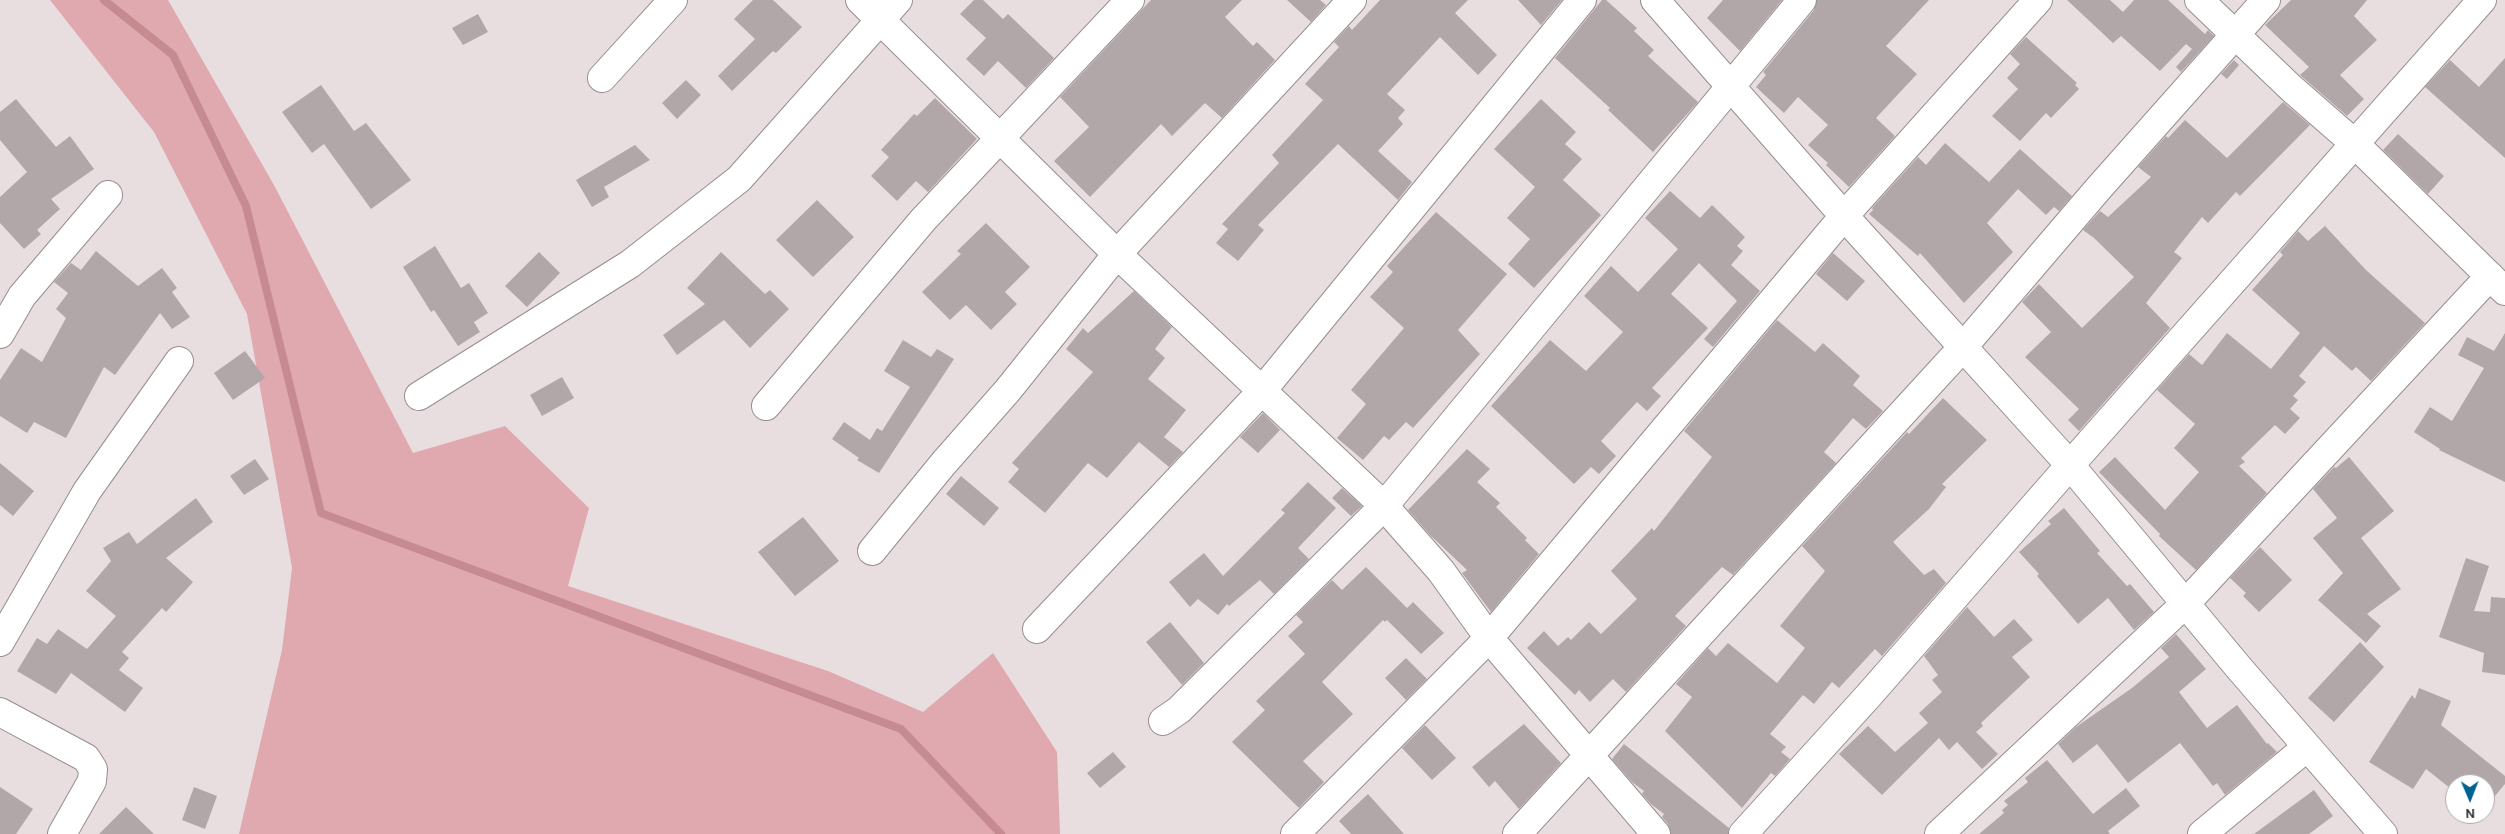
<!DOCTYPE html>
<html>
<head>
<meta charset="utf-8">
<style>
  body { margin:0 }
  #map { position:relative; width:2505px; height:834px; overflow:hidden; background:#e9dedf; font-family:Karla,sans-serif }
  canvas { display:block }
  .north { position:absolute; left:2445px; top:774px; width:50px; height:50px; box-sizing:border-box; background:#fff; border:1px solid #adabab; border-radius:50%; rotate:179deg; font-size:14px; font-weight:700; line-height:20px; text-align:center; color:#312c2d }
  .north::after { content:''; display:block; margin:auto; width:18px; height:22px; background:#006291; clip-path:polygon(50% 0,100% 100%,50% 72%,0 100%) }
</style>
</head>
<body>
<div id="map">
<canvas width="2505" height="834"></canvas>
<div class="north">N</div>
</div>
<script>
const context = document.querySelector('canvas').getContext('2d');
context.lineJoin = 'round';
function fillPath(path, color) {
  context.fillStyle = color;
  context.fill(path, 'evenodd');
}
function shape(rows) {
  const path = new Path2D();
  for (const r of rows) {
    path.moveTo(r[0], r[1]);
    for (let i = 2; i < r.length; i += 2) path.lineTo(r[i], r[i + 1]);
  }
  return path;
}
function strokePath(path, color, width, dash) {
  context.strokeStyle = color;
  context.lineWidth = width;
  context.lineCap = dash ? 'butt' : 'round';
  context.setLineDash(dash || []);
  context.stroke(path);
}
fillPath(shape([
  [50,0,168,0,274,185,413,453,505,426,589,508,568,586,828,671,923,712,993,653,1057,752,1060,834,239,834,282,650,292,568,247,314,154,132]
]), '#e0a9b0');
strokePath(shape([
  [104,0,173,55,246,206,321,513,901,729,1001,834]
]), '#c68a91', 8);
fillPath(shape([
  [753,0,773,0,802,27,776,53,773,51,732,91,718,76,755,39,734,19],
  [974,0,983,0,1003,19,1008,14,1054,58,1026,88,998,61,984,76,966,59,986,38,960,14],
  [1151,0,1242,0,1225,17,1253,46,1257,42,1275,60,1222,118,1205,103,1172,136,1161,124,1090,197,1054,161,1089,127,1060,97],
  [1287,0,1320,0,1326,5,1311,22],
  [1380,0,1468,0,1455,13,1497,55,1478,75,1440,37,1387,94,1405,110,1398,118,1403,124,1378,151,1412,182,1398,200,1338,144,1258,225,1264,230,1238,261,1216,243,1228,229,1222,224,1279,163,1272,155,1323,100,1305,84,1339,47,1334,42,1349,26,1352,30],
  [1518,0,1562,0,1541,25],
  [1602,0,1606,0,1637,28,1634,31,1654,50,1648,56,1698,102,1653,152,1608,110,1610,108,1555,58],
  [1723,0,1782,0,1740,51,1707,18],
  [1817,0,1929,0,1886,46,1917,74,1876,118,1895,136,1849,187,1826,165,1828,163,1808,145,1828,125,1798,97,1784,113,1756,87,1766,75,1763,72,1814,10],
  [2067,0,2110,0,2123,12,2134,0,2168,0,2205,34,2208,30,2214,36,2181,72,2176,67,2192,49,2186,44,2160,71,2121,36,2113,43],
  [2291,0,2367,0,2354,16,2377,40,2340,75,2364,99,2347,116,2300,75,2309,67,2265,25],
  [478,14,488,32,463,45,452,28],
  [2026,37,2077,83,2075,85,2079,89,2051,118,2046,113,2020,141,1992,116,2018,89,2007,78,2020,64,2010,54],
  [2505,58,2505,158,2425,87,2450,60,2479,87],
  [2234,60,2239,65,2227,79,2221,74],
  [686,80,701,95,677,119,662,103],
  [321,85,354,131,366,123,411,180,371,209,324,144,312,153,282,112],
  [935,98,977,139,928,192,916,181,897,201,871,176,889,157,881,150,914,114,917,116],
  [16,99,56,147,70,136,94,169,51,199,60,209,37,230,41,234,24,249,0,223,0,197,27,172,0,140,0,112],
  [1541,99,1576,132,1565,144,1582,159,1563,180,1601,215,1534,288,1508,264,1530,239,1507,218,1535,187,1494,149],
  [2283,102,2310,125,2240,196,2236,192,2208,223,2202,217,2174,252,2182,258,2146,303,2170,328,2079,431,2068,420,2079,409,2025,357,2051,332,2022,302,2039,284,2082,328,2134,277,2094,238,2083,230,2100,211,2108,217,2151,177,2138,167,2166,136,2168,138,2185,120,2227,158],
  [2398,134,2444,176,2428,194,2383,150],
  [1945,143,1989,182,2020,149,2072,196,2059,211,2054,207,2046,215,2018,189,1987,223,2013,252,1964,303,1920,253,1918,256,1869,214,1873,210,1872,208,1918,157,1926,165],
  [635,145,650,160,604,187,609,197,592,207,576,180],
  [1670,191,1700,218,1712,205,1745,237,1737,246,1743,251,1731,265,1760,291,1713,347,1704,339,1737,301,1699,263,1671,294,1708,328,1652,388,1661,396,1647,411,1637,402,1601,441,1616,456,1599,474,1591,467,1574,484,1491,406,1550,340,1586,371,1623,332,1584,296,1611,266,1638,292,1678,249,1645,218],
  [817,200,854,237,813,277,776,240],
  [1436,212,1507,274,1458,330,1480,354,1413,428,1406,422,1389,440,1384,436,1363,460,1337,438,1366,404,1351,390,1404,328,1370,297,1393,272,1387,266],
  [986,223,1030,267,1005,292,1017,304,991,330,966,305,950,320,922,292,961,254,957,251],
  [2325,226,2366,270,2425,323,2371,381,2356,367,2352,371,2324,346,2299,376,2306,382,2293,396,2298,400,2290,409,2300,418,2285,434,2275,425,2241,458,2245,462,2239,466,2267,493,2196,570,2159,536,2160,534,2099,472,2115,457,2165,510,2199,472,2174,448,2195,424,2157,390,2189,354,2202,365,2227,333,2271,369,2300,333,2252,290,2283,255,2280,252,2298,231,2308,241],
  [435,246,461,288,469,283,488,313,474,322,480,332,458,346,434,310,431,312,403,267],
  [96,251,138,286,162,268,177,288,172,292,190,317,172,329,160,313,115,375,104,367,66,438,34,422,27,433,0,416,0,380,21,348,42,362,66,318,56,309,68,293,54,282,71,263,81,270],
  [539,252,560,273,527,307,505,286],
  [721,252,765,294,770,290,789,309,750,348,724,320,677,355,663,335,705,304,687,288],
  [1833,253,1865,281,1847,301,1816,274],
  [1134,291,1172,327,1155,349,1165,358,1148,379,1186,410,1164,437,1183,452,1169,467,1139,442,1107,478,1088,463,1045,513,1008,482,1019,469,1012,463,1093,372,1066,349,1083,328,1088,333],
  [1777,320,1815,352,1823,343,1860,376,1853,385,1883,411,1866,429,1853,418,1824,452,1836,463,1733,575,1722,567,1675,616,1686,626,1626,692,1613,679,1590,702,1579,690,1575,695,1527,648,1544,631,1558,646,1568,637,1571,640,1589,622,1601,634,1637,599,1611,571,1652,528,1654,531,1712,457,1684,431],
  [2505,333,2505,482,2439,450,2440,449,2414,432,2430,407,2452,421,2484,368,2458,355,2467,337,2494,351],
  [903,340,931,357,937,349,954,359,879,473,857,460,859,458,832,439,844,422,870,440,877,428,882,431,910,387,884,371],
  [245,351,265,378,233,400,214,373],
  [562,377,574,398,542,416,530,395],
  [1943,398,1987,440,1942,484,1946,487,1929,509,1893,542,1924,575,1934,569,1946,583,1882,656,1875,649,1839,688,1832,682,1814,704,1803,695,1770,734,1786,747,1781,752,1790,759,1775,776,1771,773,1742,808,1665,731,1692,697,1676,684,1708,648,1716,656,1728,643,1777,683,1805,648,1780,626,1825,571,1802,546,1907,432,1909,434],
  [1263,413,1280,430,1258,453,1240,437],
  [1467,449,1490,469,1477,482,1500,503,1496,507,1527,538,1525,540,1539,554,1491,612,1462,573,1467,570,1430,535,1408,510],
  [2349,457,2394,511,2361,538,2401,589,2367,614,2381,626,2366,643,2318,600,2343,573,2313,538,2337,518,2313,489,2334,467,2336,468],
  [255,459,269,479,244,495,230,476],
  [0,463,34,491,13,516,0,505],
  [961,476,999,508,984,526,946,494],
  [1308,482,1336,508,1298,548,1309,559,1274,594,1260,580,1229,606,1227,604,1218,615,1198,599,1190,607,1169,582,1204,553,1223,576,1285,513,1281,510],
  [1342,488,1362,506,1351,516,1332,498],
  [196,498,213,522,166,558,193,582,166,612,162,608,122,652,129,658,119,670,143,688,125,712,71,673,56,694,17,671,37,638,47,644,58,629,87,649,116,616,86,591,111,561,103,548,129,532,137,544],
  [2064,508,2100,551,2097,553,2127,586,2130,584,2154,612,2134,630,2108,598,2078,624,2037,576,2039,574,2019,552,2051,524,2048,521],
  [803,517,839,561,795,596,758,552],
  [2260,547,2292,580,2259,612,2243,596,2246,593,2230,578],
  [2466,558,2489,566,2474,611,2490,612,2491,597,2505,598,2505,675,2482,672,2484,653,2439,637],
  [1366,567,1407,608,1413,602,1444,633,1421,654,1387,620,1385,622,1383,620,1322,682,1353,714,1303,761,1324,782,1299,808,1232,742,1265,710,1256,701,1305,654,1288,636,1303,622,1296,615,1332,580,1342,590],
  [1967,607,1994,637,2014,619,2033,640,2012,657,2030,677,1981,723,1983,726,1976,732,1998,754,1982,769,1957,742,1949,750,1939,738,1882,795,1839,754,1868,726,1895,752,1928,723,1919,713,1942,692,1932,680,1938,675,1924,656],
  [1170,622,1204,663,1182,685,1146,642],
  [2176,634,2206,669,2179,692,2207,728,2237,705,2267,744,2268,743,2277,752,2225,795,2217,783,2213,786,2180,743,2128,783,2097,744,2073,763,2058,744,2076,727,2132,688,2169,657,2161,648],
  [2360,642,2384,667,2334,722,2308,698],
  [1406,658,1427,679,1406,700,1385,678],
  [2419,688,2451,701,2441,725,2505,776,2505,784,2485,808,2485,784,2455,784,2455,792,2426,769,2413,789,2369,762,2412,695,2415,699],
  [1524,724,1561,763,1519,809,1495,781,1489,787,1472,767],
  [1425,725,1456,758,1432,780,1402,748],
  [1624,744,1729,828,1728,834,1671,834,1668,824,1662,817,1664,814,1651,804,1642,794,1644,791,1632,782,1612,759],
  [1113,752,1126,767,1100,788,1087,773],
  [2047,760,2093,814,2126,788,2140,806,2108,831,2110,834,1979,834,2004,813,2002,810,2008,805,2004,801,2028,782,2025,778],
  [0,787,33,809,16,834,0,834],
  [194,787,217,796,205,829,182,820],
  [2314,790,2333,816,2309,834,2254,834],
  [1368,794,1404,834,1351,834,1339,821],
  [126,807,154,834,99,834]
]), '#b2a7a8');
const minor = shape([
  [860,0,1117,254,1384,506,1441,571,1489,638,1656,834],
  [1655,0,1844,216,2070,465,2239,668,2383,834],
  [2199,0,2291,88,2354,143,2505,291],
  [602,78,673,0],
  [0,334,22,296,108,195],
  [419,396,630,264,739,179,898,0],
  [766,406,923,220,1130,0],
  [872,551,943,464,1008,390,1117,254,1352,0],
  [1037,629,1261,392,1582,0],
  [0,642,87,491,179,361],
  [0,712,86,758,93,769,92,781,62,834],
  [1163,721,1179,710,1384,506,1802,0],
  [1295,834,1489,638,1844,216,2038,0],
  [1517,834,1963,347,2098,189,2266,0],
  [1743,834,1870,694,2070,465,2482,0],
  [1939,834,2186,603,2490,276],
  [2202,834,2306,748]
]);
strokePath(minor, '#978d8e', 30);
strokePath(minor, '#fff', 28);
</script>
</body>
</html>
